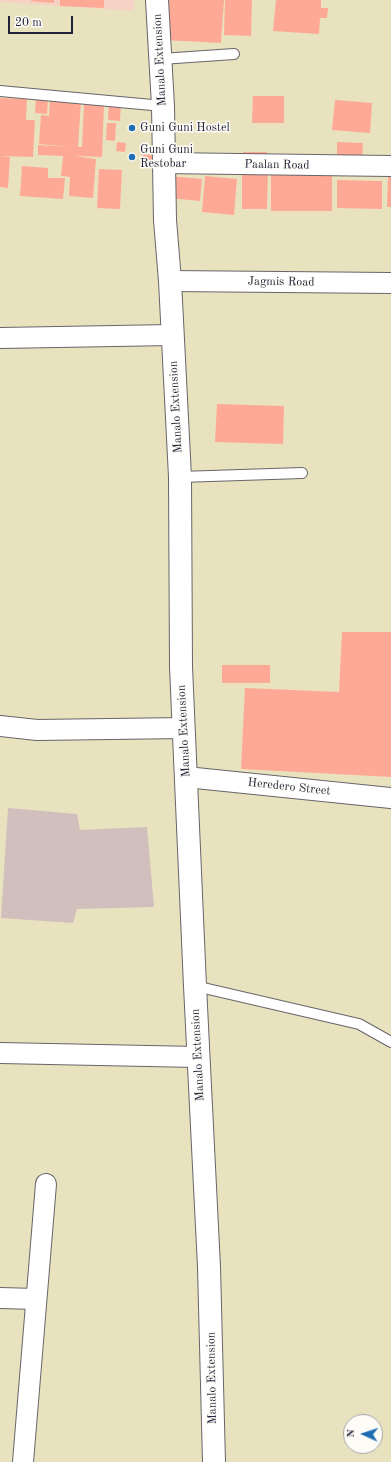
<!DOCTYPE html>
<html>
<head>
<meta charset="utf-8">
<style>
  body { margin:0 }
  #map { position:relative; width:391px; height:1462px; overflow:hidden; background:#e9e2bf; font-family:"Old Standard TT",serif }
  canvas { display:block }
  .north { position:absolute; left:343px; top:1414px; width:40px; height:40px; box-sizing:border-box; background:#fdfcf7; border:1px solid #a5a5ac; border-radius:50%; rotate:273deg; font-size:11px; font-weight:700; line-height:16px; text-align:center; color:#22223b }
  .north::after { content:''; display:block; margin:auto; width:14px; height:18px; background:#1f6fb2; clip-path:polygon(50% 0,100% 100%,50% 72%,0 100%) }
  .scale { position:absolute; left:8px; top:16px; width:65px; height:18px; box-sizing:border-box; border:2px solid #22223b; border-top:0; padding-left:5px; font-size:12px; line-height:14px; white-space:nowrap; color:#22223b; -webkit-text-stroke:3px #fdfcf7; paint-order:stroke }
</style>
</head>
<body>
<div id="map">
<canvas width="391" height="1462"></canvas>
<div class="north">N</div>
<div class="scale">20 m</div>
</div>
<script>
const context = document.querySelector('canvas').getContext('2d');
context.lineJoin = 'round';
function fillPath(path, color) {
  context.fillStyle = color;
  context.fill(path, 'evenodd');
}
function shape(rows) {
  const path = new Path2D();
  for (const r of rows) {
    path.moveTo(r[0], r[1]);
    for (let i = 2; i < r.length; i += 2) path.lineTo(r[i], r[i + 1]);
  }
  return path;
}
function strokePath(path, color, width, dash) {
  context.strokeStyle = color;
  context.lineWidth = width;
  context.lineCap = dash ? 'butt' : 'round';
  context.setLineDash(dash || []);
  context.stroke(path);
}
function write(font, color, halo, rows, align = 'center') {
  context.font = font + ' "Old Standard TT",serif';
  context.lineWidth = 3;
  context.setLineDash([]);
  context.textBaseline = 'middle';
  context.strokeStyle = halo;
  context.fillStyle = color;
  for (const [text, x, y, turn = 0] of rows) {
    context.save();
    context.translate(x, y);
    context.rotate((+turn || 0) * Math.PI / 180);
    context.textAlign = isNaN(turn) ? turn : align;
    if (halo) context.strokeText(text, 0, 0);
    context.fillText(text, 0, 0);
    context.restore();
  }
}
fillPath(shape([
  [0,0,134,0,134,11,0,2]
]), '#f6d2c4');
fillPath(shape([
  [8,808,77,814,80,830,147,827,154,907,77,909,73,923,1,918]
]), '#d1bfbe');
fillPath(shape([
  [31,0,54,0,54,3,31,1],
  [60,0,104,0,104,8,60,6],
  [161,0,224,0,221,43,164,40],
  [225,0,252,0,251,36,224,35],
  [276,0,321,0,321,8,328,8,327,18,320,18,319,34,273,31],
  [253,96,284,96,284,123,252,123],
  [0,98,27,99,26,120,35,120,33,157,0,156],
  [36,98,48,99,47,114,35,113],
  [50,99,81,101,78,147,82,147,84,103,104,104,102,157,74,156,96,159,93,198,69,196,70,177,61,176,63,156,38,155,38,145,70,147,39,144,41,115,49,116],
  [335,100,372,103,370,133,332,130],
  [109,102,121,103,120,121,108,120],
  [107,123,116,123,115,141,106,140],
  [117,142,126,143,125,152,116,151],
  [337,142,363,143,362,162,337,162],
  [243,152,267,152,267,161,242,161],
  [143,154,159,156,158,169,142,166],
  [0,156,10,157,8,188,0,187],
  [22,166,48,168,48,178,65,178,63,199,20,196],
  [271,168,332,168,332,211,271,211],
  [99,169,122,170,120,209,97,208],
  [242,169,268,170,267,209,242,209],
  [169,176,202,179,200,201,168,198],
  [205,176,237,179,234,215,202,212],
  [388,176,391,176,391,207,387,207],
  [337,180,382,181,382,209,337,208],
  [217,404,284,406,283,444,215,442],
  [342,632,391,632,391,777,241,769,245,688,339,692],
  [222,665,270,665,270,683,222,683]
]), '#fea995');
const lane = shape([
  [161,59,234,54],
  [0,91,163,106],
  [180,477,302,473],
  [195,986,359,1024,391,1042]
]);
const street = shape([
  [163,163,391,166],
  [170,281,391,283],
  [0,338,172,335],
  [0,726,37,730,184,728],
  [186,777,391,798],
  [0,1053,198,1057],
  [0,1298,36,1299],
  [23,1462,46,1184]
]);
const secondary = shape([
  [157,0,163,106,165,220,170,281,180,477,181,667,195,986,209,1267,214,1462]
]);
strokePath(lane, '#686569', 12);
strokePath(street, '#686569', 22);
strokePath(secondary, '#686569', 24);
strokePath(lane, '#fff', 10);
strokePath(street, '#fff', 20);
strokePath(secondary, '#fff', 22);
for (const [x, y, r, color] of [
  [132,128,4,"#1f6fb2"],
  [132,157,4,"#1f6fb2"]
]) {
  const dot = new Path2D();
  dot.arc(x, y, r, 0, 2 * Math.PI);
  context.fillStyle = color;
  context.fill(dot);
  strokePath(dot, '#fdfcf7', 1.5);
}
write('12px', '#22223b', '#fdfcf7', [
  ["Manalo Extension",160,60,-93],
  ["Paalan Road",277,165,1],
  ["Jagmis Road",281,282,1],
  ["Manalo Extension",176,407,-93],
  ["Manalo Extension",184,731,-93],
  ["Heredero Street",289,787,6],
  ["Manalo Extension",198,1055,-93],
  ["Manalo Extension",212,1378,-91]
]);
write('12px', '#22223b', '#fdfcf7', [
  ["Guni Guni Hostel",140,128],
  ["Guni Guni",140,150],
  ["Restobar",140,164]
], 'left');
</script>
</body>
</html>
